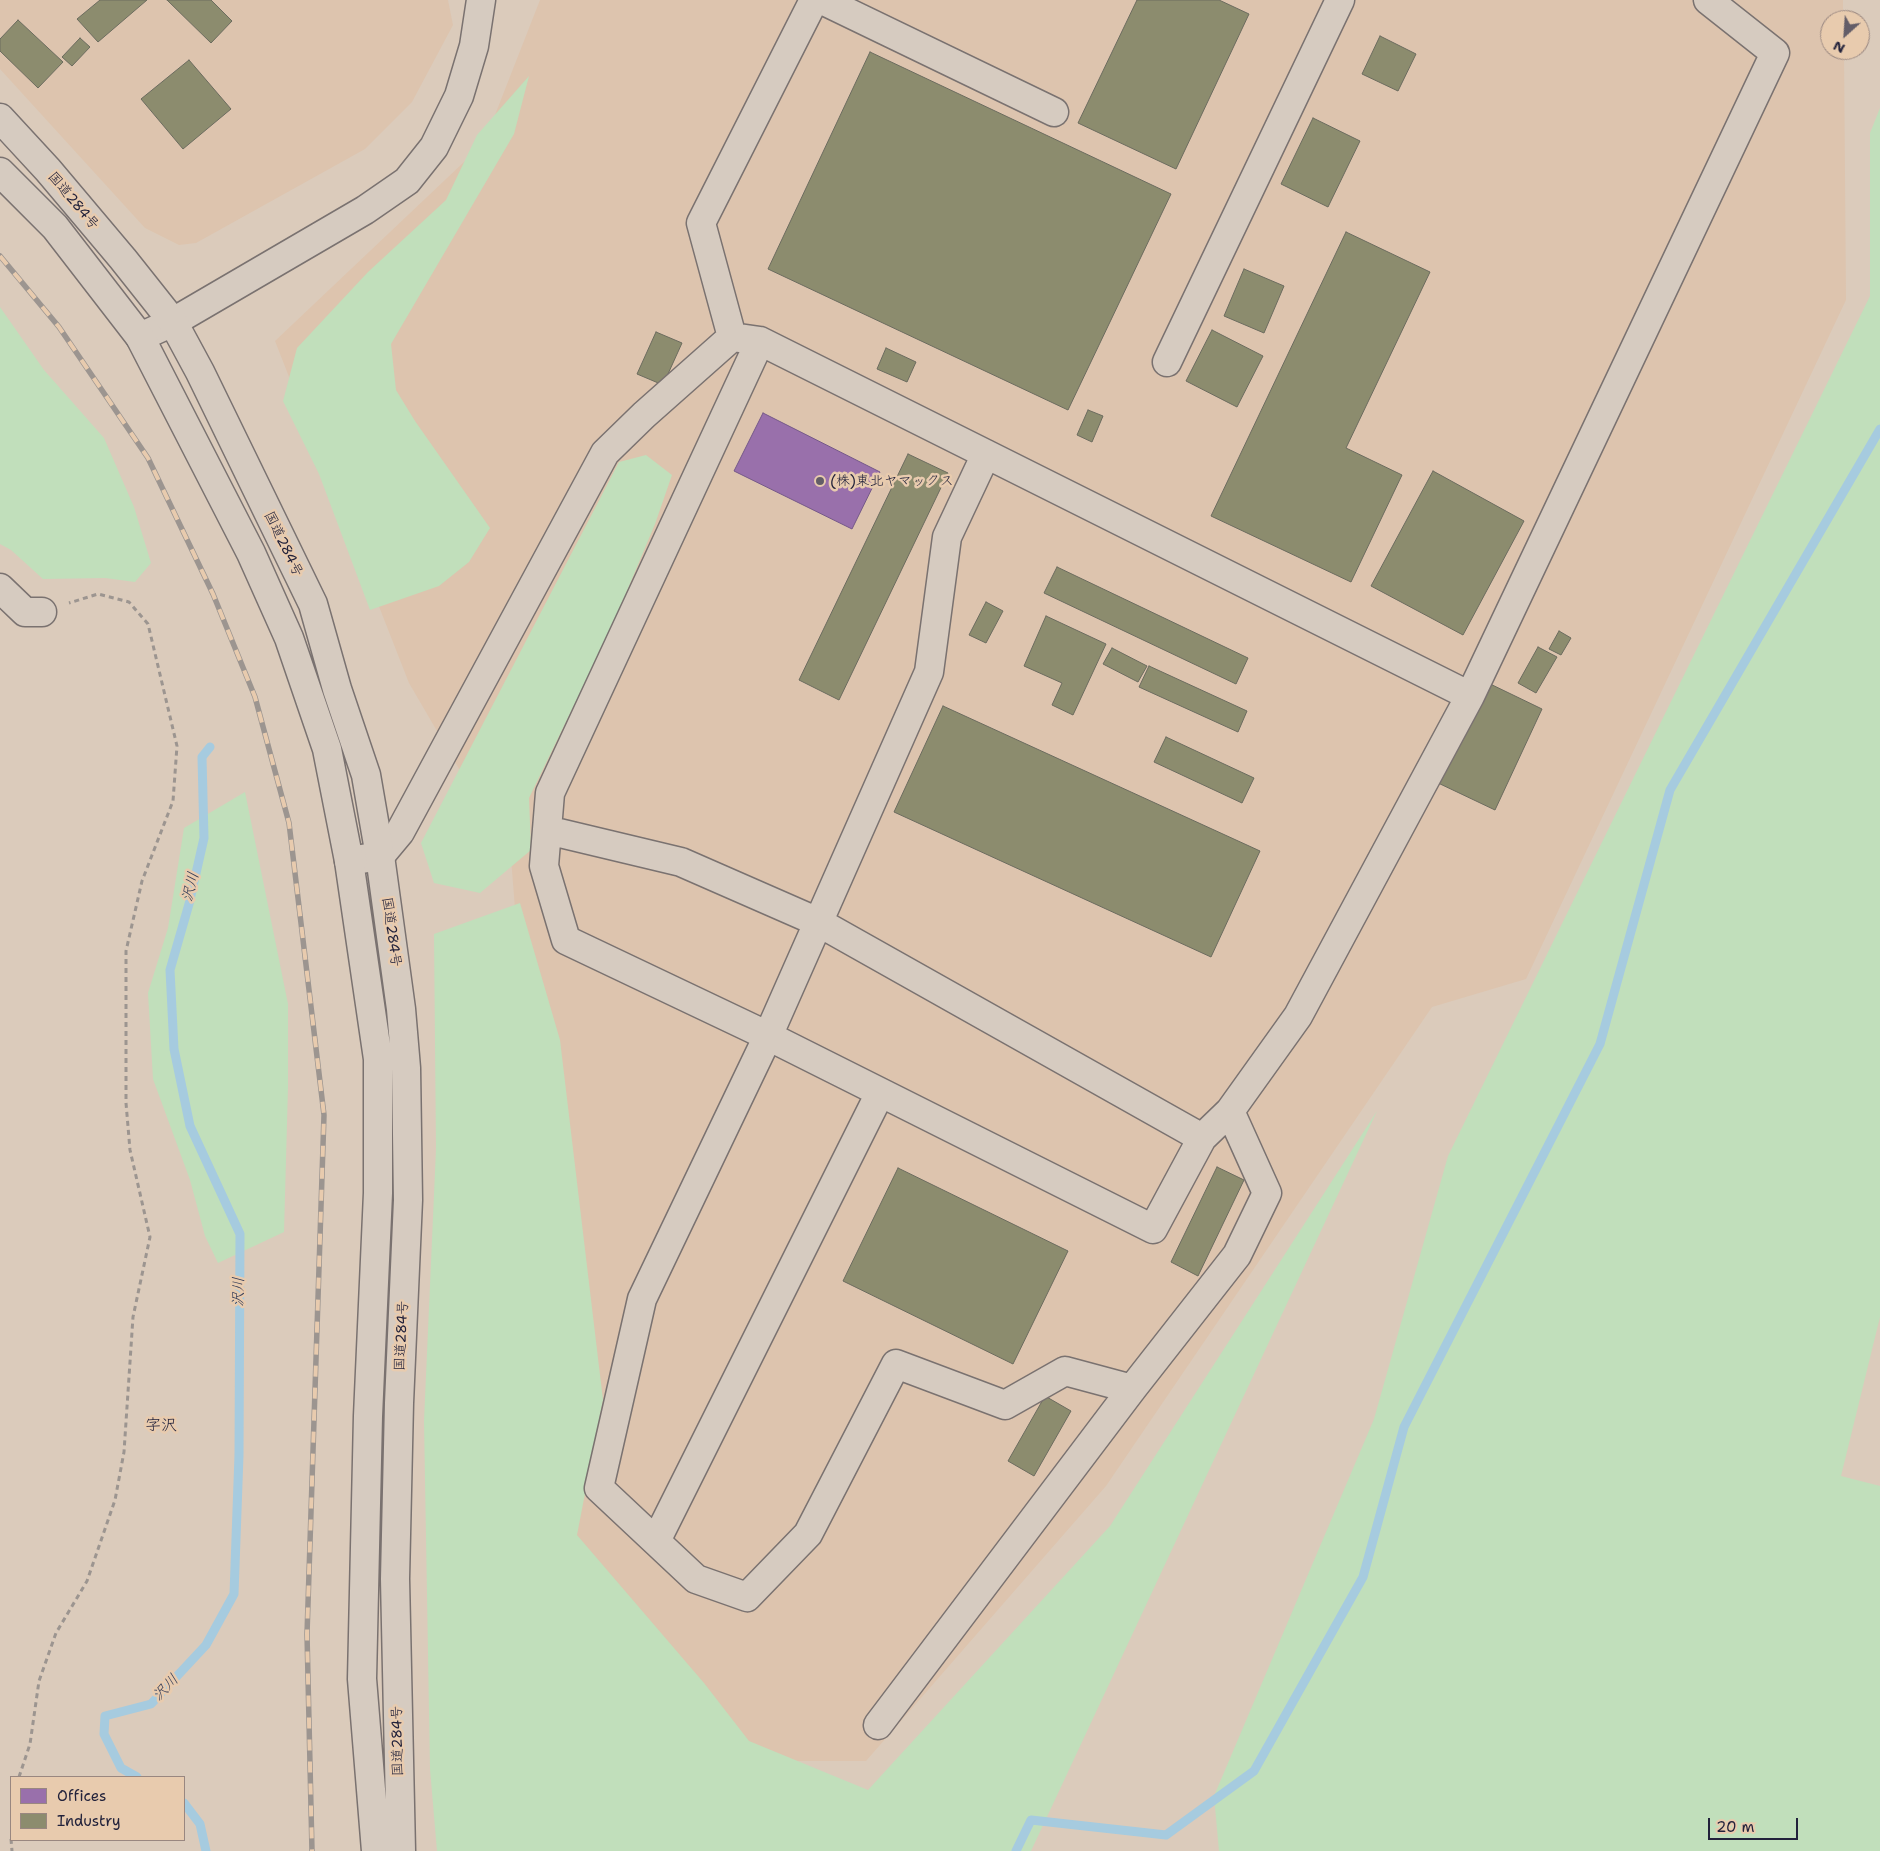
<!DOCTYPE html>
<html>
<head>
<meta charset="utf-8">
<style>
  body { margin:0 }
  #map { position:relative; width:1880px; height:1851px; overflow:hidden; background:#dbcbbb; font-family:"Shantell Sans",sans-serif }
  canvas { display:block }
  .legend { position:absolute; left:10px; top:1776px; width:175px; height:65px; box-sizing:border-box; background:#e8cbae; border:1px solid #998780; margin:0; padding:6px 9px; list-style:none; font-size:15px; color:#22223b }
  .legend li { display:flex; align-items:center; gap:10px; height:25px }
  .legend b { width:25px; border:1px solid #998780 }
  .north { position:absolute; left:1820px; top:10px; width:50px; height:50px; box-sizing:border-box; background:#e8cbae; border:1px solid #998780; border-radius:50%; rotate:206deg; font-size:14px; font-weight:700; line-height:20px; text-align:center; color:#22223b }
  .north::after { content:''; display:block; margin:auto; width:18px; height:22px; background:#635d68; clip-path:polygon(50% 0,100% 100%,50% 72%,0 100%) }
  .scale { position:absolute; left:1708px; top:1818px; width:90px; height:22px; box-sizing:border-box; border:2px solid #22223b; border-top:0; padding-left:6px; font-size:15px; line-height:18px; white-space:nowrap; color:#22223b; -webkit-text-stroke:4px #e8cbae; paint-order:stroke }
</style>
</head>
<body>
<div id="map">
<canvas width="1880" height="1851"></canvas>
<ul class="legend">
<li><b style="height:14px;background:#9970ab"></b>Offices</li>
<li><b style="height:14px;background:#8c8c6e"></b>Industry</li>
</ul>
<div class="north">N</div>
<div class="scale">20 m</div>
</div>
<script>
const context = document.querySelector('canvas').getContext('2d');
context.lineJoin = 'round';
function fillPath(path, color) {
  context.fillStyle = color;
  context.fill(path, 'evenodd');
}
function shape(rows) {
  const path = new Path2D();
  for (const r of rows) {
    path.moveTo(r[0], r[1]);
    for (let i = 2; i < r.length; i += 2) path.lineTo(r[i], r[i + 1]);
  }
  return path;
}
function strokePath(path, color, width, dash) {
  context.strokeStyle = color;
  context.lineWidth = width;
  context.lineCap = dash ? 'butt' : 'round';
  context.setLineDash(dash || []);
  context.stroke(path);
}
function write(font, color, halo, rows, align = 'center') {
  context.font = font + ' "Shantell Sans","Klee One",sans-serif';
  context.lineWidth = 5;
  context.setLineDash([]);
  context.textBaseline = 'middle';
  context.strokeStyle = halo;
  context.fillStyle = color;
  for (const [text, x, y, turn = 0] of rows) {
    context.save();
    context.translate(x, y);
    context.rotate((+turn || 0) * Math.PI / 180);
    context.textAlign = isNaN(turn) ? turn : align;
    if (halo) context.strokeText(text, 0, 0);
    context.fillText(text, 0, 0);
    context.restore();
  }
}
fillPath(shape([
  [0,0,448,0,453,25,412,102,365,149,196,243,179,245,145,228,0,69],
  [540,0,1843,0,1843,20,1830,20,1830,50,1844,50,1846,300,1526,979,1432,1007,1106,1486,866,1761,742,1761,553,1536,529,1084,511,858,409,683,275,341,484,143]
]), '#ddc4ae');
fillPath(shape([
  [529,76,514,134,391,344,396,390,415,421,490,528,469,562,439,586,370,610,319,474,283,401,297,348,368,272,446,200,477,135],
  [1880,108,1880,1317,1841,1476,1880,1486,1880,1851,1219,1851,1214,1796,1374,1419,1448,1156,1870,296,1870,133],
  [0,307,44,370,104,438,134,507,151,563,135,582,105,578,43,579,11,550,0,544],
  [646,455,672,475,655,524,611,629,529,798,531,850,480,893,434,883,421,843,619,462],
  [245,792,288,1004,288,1087,284,1232,218,1263,205,1236,190,1180,153,1079,148,993,168,928,184,828],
  [520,903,560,1040,603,1400,577,1535,704,1683,749,1741,868,1790,1110,1526,1377,1111,1031,1851,437,1851,430,1769,424,1421,436,1149,434,934]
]), '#c1dfbb');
const offices = shape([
  [763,413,880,472,852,529,734,471,763,413]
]);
fillPath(offices, '#9970ab');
strokePath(offices, '#755989', 1);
const industry = shape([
  [100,0,147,0,98,42,77,19,100,0],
  [167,0,211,0,232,21,211,43,167,0],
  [1137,0,1219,0,1249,14,1176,169,1078,123,1137,0],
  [18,20,63,62,38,88,0,51,0,39,18,20],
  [1380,36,1416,54,1398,91,1362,74,1380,36],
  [80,38,90,47,72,66,62,57,80,38],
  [870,52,1171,194,1068,410,768,269,870,52],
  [189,60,231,109,183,149,141,99,189,60],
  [1313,118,1360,141,1328,207,1281,184,1313,118],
  [1346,232,1430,272,1346,448,1402,475,1351,582,1211,516,1346,232],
  [1244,269,1284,286,1264,333,1224,316,1244,269],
  [1212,330,1263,356,1237,407,1186,381,1212,330],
  [656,332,682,343,663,385,637,374,656,332],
  [886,348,916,362,907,382,877,369,886,348],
  [1088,410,1103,416,1092,442,1077,435,1088,410],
  [908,454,948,473,839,700,799,680,908,454],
  [1433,471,1524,521,1463,635,1371,586,1433,471],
  [1057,567,1248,658,1236,684,1044,593,1057,567],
  [986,602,1003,611,986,643,969,635,986,602],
  [1046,616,1106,644,1073,715,1052,705,1062,683,1024,666,1046,616],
  [1559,631,1571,638,1561,655,1549,649,1559,631],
  [1538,647,1557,657,1536,693,1518,683,1538,647],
  [1112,648,1147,666,1138,682,1103,664,1112,648],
  [1149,666,1247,711,1238,732,1139,687,1149,666],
  [1484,681,1542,709,1495,810,1436,782,1484,681],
  [943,706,1260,851,1211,957,894,812,943,706],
  [1166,737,1254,778,1242,803,1154,762,1166,737],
  [1217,1167,1244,1180,1198,1276,1171,1262,1217,1167],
  [898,1168,1068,1251,1013,1364,843,1281,898,1168],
  [1045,1396,1071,1411,1034,1476,1008,1461,1045,1396]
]);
fillPath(industry, '#8c8c6e');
strokePath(industry, '#6c6c5f', 1);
strokePath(shape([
  [137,1777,121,1768,104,1734,105,1716,151,1704,206,1645,234,1594,239,1455,240,1234,190,1126,174,1049,170,970,189,904,204,838,202,757,210,747],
  [184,1803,200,1824,206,1851],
  [1016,1851,1031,1820,1166,1835,1254,1771,1363,1577,1404,1427,1600,1044,1670,790,1880,429]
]), '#a6cbdf', 9);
const minor = shape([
  [822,0,1054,112],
  [140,337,173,322,365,210,407,181,434,147,459,96,474,46,481,0],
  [732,337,760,341,1470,696],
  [732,337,701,223,814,0],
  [760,341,550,793,544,866,566,940,768,1036,1153,1229,1202,1138,1230,1111,1298,1016,1470,696,1775,53,1708,0],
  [1167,362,1340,0],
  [986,454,947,537,929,672,768,1036,642,1299,599,1488,696,1579,747,1597,808,1534,896,1364,1005,1405,1065,1371,1132,1389],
  [0,588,25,612,42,612],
  [547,830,681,862,818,922,1202,1138],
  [349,861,380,856,400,832,605,453,644,415,732,337],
  [656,1541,880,1093],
  [878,1725,1132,1389,1237,1255,1267,1193,1230,1111]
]);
const highway = shape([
  [0,118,48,170,123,259,173,322,200,372,313,604,337,689,366,775,380,856,401,1009,406,1068,408,1200,399,1403,395,1579,401,1851],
  [0,172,55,227,140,337,251,553,289,638,327,749,349,861,378,1059,378,1193,368,1416,362,1679,376,1851]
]);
strokePath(minor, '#7a7270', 31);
strokePath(highway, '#7a7270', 31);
strokePath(shape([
  [19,1777,30,1744,39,1681,56,1633,87,1581,115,1500,124,1452,133,1317,150,1237,130,1150,126,1103,126,951,142,881,173,801,177,746,148,624,129,602,98,594,69,603],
  [11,1839,12,1851]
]), '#9c9590', 3, [5, 4]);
strokePath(minor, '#d6cbc0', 28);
strokePath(highway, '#d6cbc0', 28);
const rail = shape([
  [0,256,59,327,148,458,213,594,255,697,289,823,324,1115,307,1634,312,1851]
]);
strokePath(rail, '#9c9590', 5.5);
strokePath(rail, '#e8cbae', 4, [11]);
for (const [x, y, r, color] of [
  [820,481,5,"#635d68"]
]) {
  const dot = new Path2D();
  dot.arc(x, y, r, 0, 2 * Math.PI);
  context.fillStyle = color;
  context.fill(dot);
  strokePath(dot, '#e8cbae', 2);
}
write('14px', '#22223b', '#e8cbae', [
  ["国道284号",73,201,50],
  ["国道284号",283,544,64],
  ["国道284号",391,932,82],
  ["国道284号",402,1336,-87],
  ["国道284号",398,1741,-91]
]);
write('14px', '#22223b', '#e8cbae', [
  ["(株)東北ヤマックス",830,481]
], 'left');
write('italic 15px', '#323b56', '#e8cbae', [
  ["沢川",191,887,-76],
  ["沢川",239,1292,-89],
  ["沢川",166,1688,-46]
]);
write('16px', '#22223b', '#e8cbae', [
  ["字沢",161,1426]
]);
</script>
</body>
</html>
